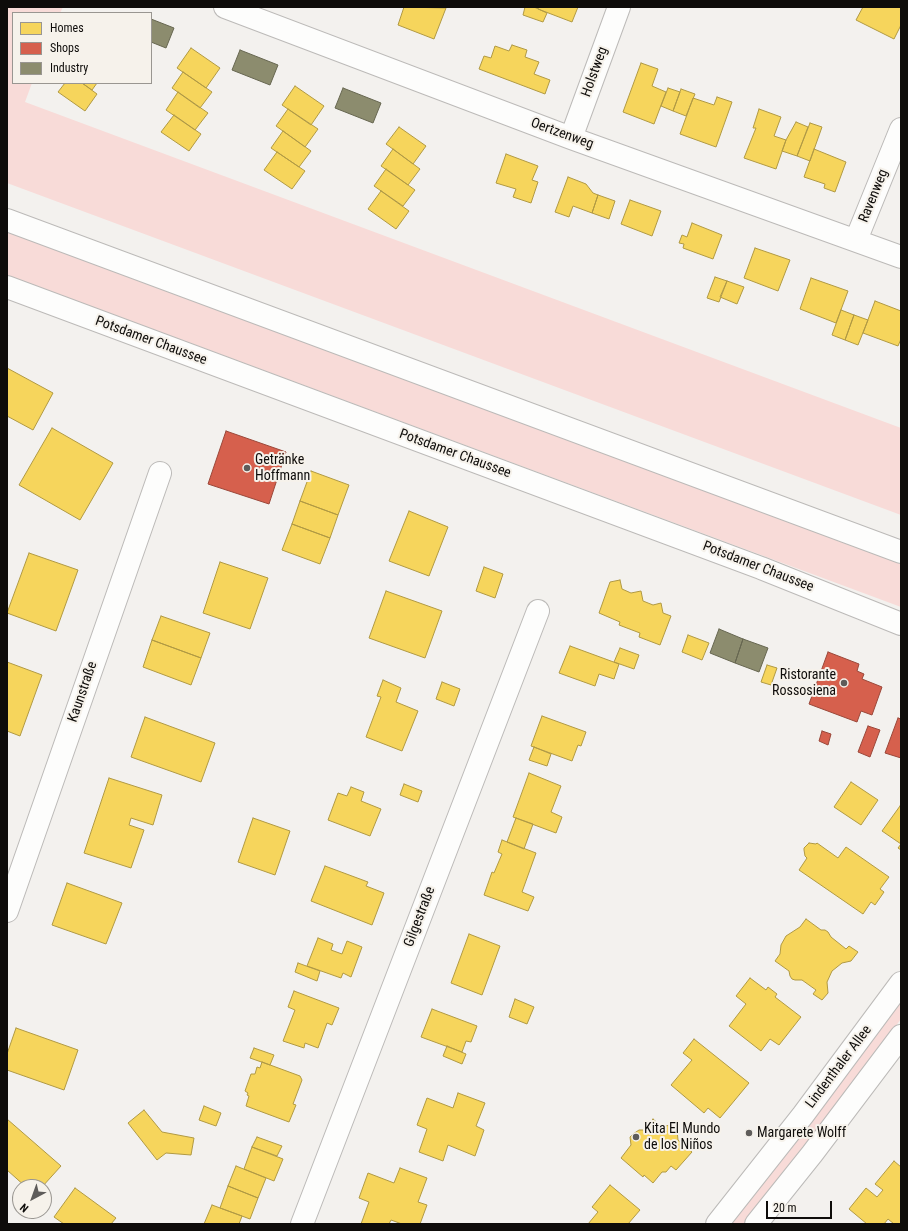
<!DOCTYPE html>
<html>
<head>
<meta charset="utf-8">
<style>
  body { margin:0 }
  #map { position:relative; width:908px; height:1231px; overflow:hidden; background:#f3f1ee; font-family:"Roboto Condensed",sans-serif }
  canvas { display:block }
  .frame { position:absolute; inset:0; border:8px solid #0e0c0a; pointer-events:none }
  .legend { position:absolute; left:12px; top:12px; width:140px; height:72px; box-sizing:border-box; background:#f6f2eb; border:1px solid #999691; margin:0; padding:5px 7px; list-style:none; font-size:12px; color:#0e0c0a }
  .legend li { display:flex; align-items:center; gap:8px; height:20px }
  .legend b { width:20px; border:1px solid #999691 }
  .north { position:absolute; left:12px; top:1179px; width:40px; height:40px; box-sizing:border-box; background:#f6f2eb; border:1px solid #999691; border-radius:50%; rotate:221deg; font-size:11px; font-weight:700; line-height:16px; text-align:center; color:#0e0c0a }
  .north::after { content:''; display:block; margin:auto; width:14px; height:18px; background:#5e5c5a; clip-path:polygon(50% 0,100% 100%,50% 72%,0 100%) }
  .scale { position:absolute; left:766px; top:1201px; width:66px; height:18px; box-sizing:border-box; border:2px solid #0e0c0a; border-top:0; padding-left:5px; font-size:12px; line-height:14px; white-space:nowrap; color:#0e0c0a; -webkit-text-stroke:3px #f6f2eb; paint-order:stroke }
</style>
</head>
<body>
<div id="map">
<canvas width="908" height="1231"></canvas>
<div class="frame"></div>
<ul class="legend">
<li><b style="height:11px;background:#f6d55c"></b>Homes</li>
<li><b style="height:11px;background:#d6604d"></b>Shops</li>
<li><b style="height:11px;background:#8c8c6e"></b>Industry</li>
</ul>
<div class="north">N</div>
<div class="scale">20 m</div>
</div>
<script>
const context = document.querySelector('canvas').getContext('2d');
context.lineJoin = 'round';
function fillPath(path, color) {
  context.fillStyle = color;
  context.fill(path, 'evenodd');
}
function shape(rows) {
  const path = new Path2D();
  for (const r of rows) {
    path.moveTo(r[0], r[1]);
    for (let i = 2; i < r.length; i += 2) path.lineTo(r[i], r[i + 1]);
  }
  return path;
}
function strokePath(path, color, width, dash) {
  context.strokeStyle = color;
  context.lineWidth = width;
  context.lineCap = dash ? 'butt' : 'round';
  context.setLineDash(dash || []);
  context.stroke(path);
}
function write(font, color, halo, rows, align = 'center') {
  context.font = font + ' "Roboto Condensed",sans-serif';
  context.lineWidth = 4;
  context.setLineDash([]);
  context.textBaseline = 'middle';
  context.strokeStyle = halo;
  context.fillStyle = color;
  for (const [text, x, y, turn = 0] of rows) {
    context.save();
    context.translate(x, y);
    context.rotate((+turn || 0) * Math.PI / 180);
    context.textAlign = isNaN(turn) ? turn : align;
    if (halo) context.strokeText(text, 0, 0);
    context.fillText(text, 0, 0);
    context.restore();
  }
}
fillPath(shape([
  [7,7,63,7,60,13,13,13,13,83,32,83,25,102,901,428,901,515,7,183],
  [7,231,901,564,901,607,7,275],
  [901,998,901,1019,801,1151,745,1224,730,1224,788,1153]
]), '#f8dbd8');
const homes = shape([
  [404,7,446,8,434,39,398,25,404,7],
  [525,7,534,7,547,13,543,22,523,15,525,7],
  [538,7,578,7,572,22,538,9,538,7],
  [863,7,901,7,901,25,894,39,856,20,863,7],
  [512,45,527,50,525,57,539,62,534,74,550,80,545,94,479,69,484,56,491,58,495,46,509,51,512,45],
  [191,48,220,68,206,88,177,68,191,48],
  [641,63,658,69,652,86,666,92,654,124,623,112,641,63],
  [183,72,212,92,200,108,172,88,183,72],
  [65,83,82,83,97,94,85,111,58,92,65,83],
  [82,83,97,83,92,90,82,83],
  [295,86,324,106,311,125,282,105,295,86],
  [668,88,680,92,673,111,661,106,668,88],
  [681,89,695,94,686,116,673,111,681,89],
  [178,92,208,113,195,130,166,110,178,92],
  [717,97,732,102,716,147,680,134,693,98,714,105,717,97],
  [288,109,318,129,305,147,276,126,288,109],
  [759,109,781,117,774,136,786,140,776,169,744,158,756,128,753,128,759,109],
  [174,115,201,134,189,151,161,132,174,115],
  [796,122,808,127,797,156,782,151,786,140,796,122],
  [810,123,822,127,810,161,797,156,810,123],
  [399,127,426,146,413,164,386,144,399,127],
  [283,131,311,151,299,167,271,148,283,131],
  [393,149,420,169,408,185,381,166,393,149],
  [814,149,846,162,835,192,824,188,825,184,804,177,814,149],
  [277,152,305,171,292,189,264,170,277,152],
  [506,154,538,166,532,180,538,182,531,203,513,197,516,189,496,183,506,154],
  [386,169,415,190,403,206,374,186,386,169],
  [568,177,586,184,593,193,598,195,592,213,573,206,569,217,555,212,568,177],
  [381,191,409,211,396,229,368,209,381,191],
  [598,195,615,201,609,219,592,213,598,195],
  [630,200,661,211,652,236,621,224,630,200],
  [692,223,722,235,713,259,683,248,684,244,679,243,682,235,687,237,692,223],
  [755,248,790,260,778,291,744,278,755,248],
  [715,277,727,281,719,302,707,298,715,277],
  [811,278,848,291,836,323,800,309,811,278],
  [727,281,744,287,737,304,720,297,727,281],
  [875,301,901,311,901,339,898,346,863,333,875,301],
  [841,310,854,315,845,340,832,335,841,310],
  [854,315,868,320,858,345,845,340,854,315],
  [7,368,53,393,33,430,7,416,7,368],
  [52,428,113,463,80,520,19,485,52,428],
  [311,471,349,485,338,515,300,501,311,471],
  [300,501,338,515,330,538,292,524,300,501],
  [409,511,448,527,429,576,389,561,409,511],
  [292,524,330,538,320,564,282,550,292,524],
  [29,553,78,570,56,631,7,613,29,553],
  [220,562,268,578,250,629,203,613,220,562],
  [484,567,503,574,495,598,476,591,484,567],
  [620,580,622,589,631,593,641,591,643,601,653,605,661,603,663,613,671,616,660,645,639,637,640,633,619,625,620,622,599,613,610,582,620,580],
  [386,591,442,611,425,658,369,638,386,591],
  [161,616,210,633,201,658,152,640,161,616],
  [688,635,709,643,702,660,682,652,688,635],
  [152,640,201,658,191,685,143,667,152,640],
  [570,646,619,664,614,679,599,674,595,686,559,673,570,646],
  [620,648,639,655,634,669,614,662,620,648],
  [7,662,42,675,20,736,7,731,7,662],
  [767,665,777,668,771,685,761,682,767,665],
  [383,680,401,688,396,702,418,711,402,751,366,737,381,697,377,696,383,680],
  [442,682,460,689,454,706,436,699,442,682],
  [542,716,586,732,581,746,578,745,572,761,531,746,542,716],
  [145,717,215,743,201,782,131,757,145,717],
  [534,747,551,754,547,766,529,760,534,747],
  [529,773,561,786,551,812,562,817,556,833,513,817,529,773],
  [109,778,162,795,153,825,131,818,129,825,144,830,131,868,84,853,109,778],
  [851,782,878,800,861,825,834,807,851,782],
  [404,784,422,791,418,802,400,795,404,784],
  [351,787,364,792,361,801,381,809,370,836,328,820,338,793,347,796,351,787],
  [900,806,901,807,901,850,898,848,901,844,882,831,900,806],
  [253,818,290,831,275,875,238,862,253,818],
  [516,818,533,824,524,849,507,842,516,818],
  [502,840,536,853,522,892,534,897,528,911,484,895,492,872,494,873,502,854,498,852,502,840],
  [809,843,816,844,817,843,838,858,846,847,889,877,880,889,884,892,875,905,871,902,863,914,799,870,807,858,805,856,804,850,804,848,809,843],
  [325,866,368,882,366,886,384,893,372,925,311,901,325,866],
  [67,883,122,903,106,944,52,925,67,883],
  [806,919,821,930,825,930,828,932,831,937,846,949,849,946,858,952,851,961,842,963,832,971,827,982,828,993,822,1000,813,994,816,990,802,980,795,980,792,979,790,976,789,971,775,961,780,954,781,945,786,936,800,927,806,919],
  [469,934,500,946,482,995,451,983,469,934],
  [318,938,333,944,331,950,342,954,347,941,362,947,351,977,343,973,341,978,307,966,318,938],
  [298,963,320,971,317,981,295,972,298,963],
  [750,978,766,990,768,987,777,994,775,997,801,1017,779,1045,770,1039,761,1051,729,1026,746,1004,736,996,750,978],
  [294,991,339,1008,332,1025,327,1023,318,1048,305,1043,304,1048,283,1041,295,1010,288,1007,294,991],
  [515,999,534,1007,527,1024,509,1017,515,999],
  [432,1009,477,1026,471,1042,466,1041,462,1052,421,1037,432,1009],
  [16,1028,78,1050,64,1090,7,1070,7,1054,16,1028],
  [694,1039,749,1083,720,1118,708,1108,704,1113,671,1085,692,1060,683,1053,694,1039],
  [447,1046,466,1054,462,1064,443,1056,447,1046],
  [254,1048,274,1055,270,1065,250,1058,254,1048],
  [262,1062,300,1076,302,1080,293,1104,296,1105,289,1122,246,1106,249,1096,247,1095,248,1093,245,1091,251,1074,255,1074,257,1067,260,1068,262,1062],
  [458,1093,485,1103,476,1126,484,1130,475,1156,448,1145,443,1161,419,1152,427,1129,417,1125,427,1098,453,1108,458,1093],
  [204,1106,221,1113,216,1126,199,1120,204,1106],
  [144,1110,162,1132,194,1138,191,1155,166,1153,157,1160,128,1123,144,1110],
  [7,1119,61,1166,42,1187,26,1187,7,1170,7,1119],
  [653,1119,662,1127,670,1125,677,1130,678,1140,692,1152,676,1170,671,1166,666,1172,662,1172,653,1183,644,1175,643,1177,621,1158,631,1145,630,1137,633,1134,639,1130,644,1130,653,1119],
  [257,1137,282,1146,277,1156,252,1147,257,1137],
  [252,1147,283,1159,274,1181,244,1169,252,1147],
  [894,1161,901,1167,901,1224,894,1224,888,1219,884,1224,867,1224,849,1209,866,1188,877,1197,883,1190,875,1184,894,1161],
  [236,1166,266,1178,258,1198,228,1186,236,1166],
  [400,1168,427,1178,418,1202,427,1205,420,1224,402,1224,391,1220,389,1224,361,1224,369,1202,359,1198,368,1173,394,1183,400,1168],
  [610,1185,640,1210,628,1224,588,1224,598,1212,592,1207,610,1185],
  [228,1186,258,1198,250,1219,220,1208,228,1186],
  [75,1188,116,1218,111,1224,64,1224,54,1217,75,1188],
  [212,1205,242,1216,239,1224,204,1224,212,1205]
]);
fillPath(homes, '#f6d55c');
strokePath(homes, '#b09943', 1);
const shops = shape([
  [226,431,286,452,269,504,208,484,226,431],
  [828,652,859,664,857,671,864,674,862,679,882,687,872,715,861,711,857,722,809,704,828,652],
  [898,718,901,719,901,758,885,753,898,718],
  [868,726,880,730,870,757,858,752,868,726],
  [822,731,831,734,828,745,819,741,822,731]
]);
fillPath(shops, '#d6604d');
strokePath(shops, '#9a4739', 1);
const industry = shape([
  [151,19,174,28,166,48,151,42,151,19],
  [240,50,278,65,270,85,232,70,240,50],
  [343,88,381,103,373,123,335,108,343,88],
  [719,629,743,639,735,663,710,653,719,629],
  [743,639,768,648,759,672,735,663,743,639]
]);
fillPath(industry, '#8c8c6e');
strokePath(industry, '#666650', 1);
const street = shape([
  [225,7,571,138,901,257],
  [571,138,619,7],
  [856,240,901,129],
  [7,911,160,473],
  [302,1224,538,611]
]);
const secondary = shape([
  [717,1224,803,1115,901,983],
  [756,1224,812,1154,901,1036]
]);
const primary = shape([
  [7,220,901,552],
  [7,287,761,568,901,624]
]);
strokePath(street, '#bcbab8', 24);
strokePath(secondary, '#bcbab8', 24);
strokePath(primary, '#bcbab8', 24);
strokePath(street, '#fdfdfc', 22);
strokePath(secondary, '#fdfdfc', 22);
strokePath(primary, '#fdfdfc', 22);
for (const [x, y, r, color] of [
  [247,468,4,"#5e5c5a"],
  [844,683,4,"#5e5c5a"],
  [749,1133,4,"#5e5c5a"],
  [636,1137,4,"#5e5c5a"]
]) {
  const dot = new Path2D();
  dot.arc(x, y, r, 0, 2 * Math.PI);
  context.fillStyle = color;
  context.fill(dot);
  strokePath(dot, '#f6f2eb', 1.5);
}
write('14px', '#0e0c0a', '#f6f2eb', [
  ["Holstweg",595,72,-70],
  ["Oertzenweg",562,134,20],
  ["Ravenweg",874,196,-68],
  ["Potsdamer Chaussee",151,341,20],
  ["Potsdamer Chaussee",455,454,20],
  ["Potsdamer Chaussee",758,567,21],
  ["Kaunstraße",83,692,-71],
  ["Gilgestraße",420,917,-69],
  ["Lindenthaler Allee",839,1067,-53]
]);
write('14px', '#0e0c0a', '#f6f2eb', [
  ["Getränke",255,460],
  ["Hoffmann",255,476],
  ["Ristorante",836,675,"right"],
  ["Rossosiena",836,691,"right"],
  ["Kita El Mundo",644,1129],
  ["de los Niños",644,1145],
  ["Margarete Wolff",757,1133]
], 'left');
</script>
</body>
</html>
